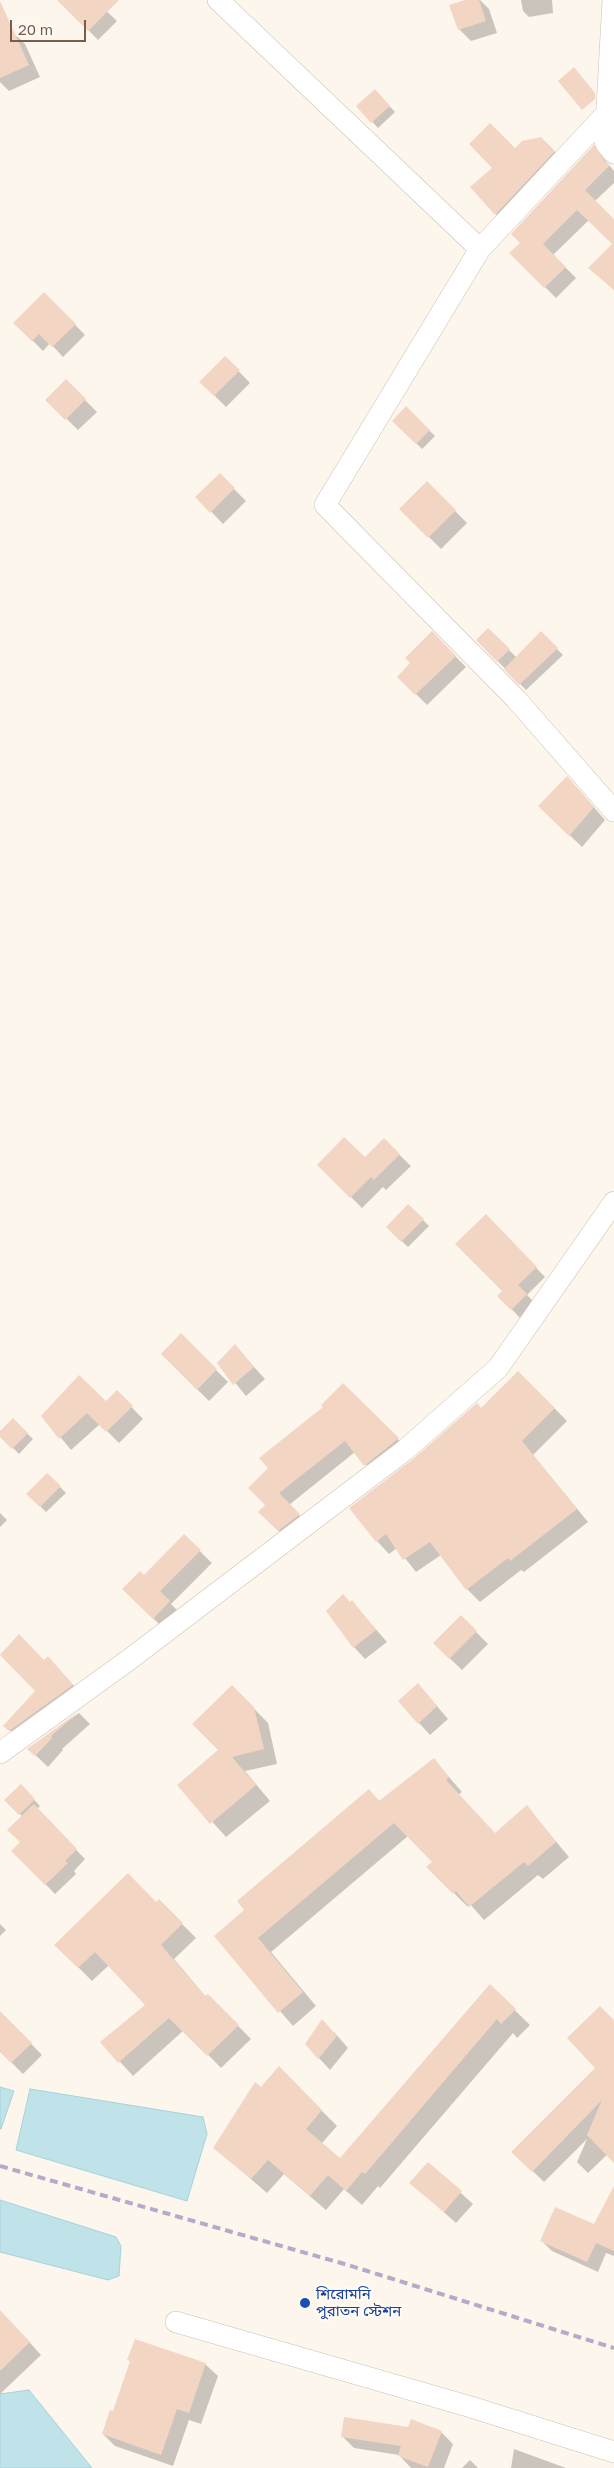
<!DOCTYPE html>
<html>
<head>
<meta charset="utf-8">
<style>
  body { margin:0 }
  #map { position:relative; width:614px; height:2468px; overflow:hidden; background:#fdf6ec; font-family:"Golos Text",sans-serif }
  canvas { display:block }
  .scale { position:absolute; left:10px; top:20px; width:76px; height:22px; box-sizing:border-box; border:2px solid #7a5c4d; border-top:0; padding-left:6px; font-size:15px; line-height:18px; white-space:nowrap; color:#7a5c4d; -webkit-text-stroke:4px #fffaf3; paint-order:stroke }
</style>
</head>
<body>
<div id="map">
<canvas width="614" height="2468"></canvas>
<div class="scale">20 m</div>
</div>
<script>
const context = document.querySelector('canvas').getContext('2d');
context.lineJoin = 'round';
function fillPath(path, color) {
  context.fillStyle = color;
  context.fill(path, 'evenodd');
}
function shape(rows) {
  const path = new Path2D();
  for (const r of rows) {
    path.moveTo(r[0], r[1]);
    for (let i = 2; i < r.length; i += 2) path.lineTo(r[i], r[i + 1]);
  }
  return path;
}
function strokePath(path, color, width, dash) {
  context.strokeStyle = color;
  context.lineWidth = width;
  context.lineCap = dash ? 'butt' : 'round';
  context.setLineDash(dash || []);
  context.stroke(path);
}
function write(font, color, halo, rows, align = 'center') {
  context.font = font + ' "Golos Text","Noto Sans Bengali",sans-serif';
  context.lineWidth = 5;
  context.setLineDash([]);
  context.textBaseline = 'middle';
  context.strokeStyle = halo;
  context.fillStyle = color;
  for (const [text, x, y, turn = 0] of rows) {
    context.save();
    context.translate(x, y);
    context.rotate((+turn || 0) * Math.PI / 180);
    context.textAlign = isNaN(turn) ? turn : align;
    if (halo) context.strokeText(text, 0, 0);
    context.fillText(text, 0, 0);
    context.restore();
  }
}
const water = shape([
  [0,2087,14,2091,1,2129,0,2129,0,2087],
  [30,2089,203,2117,207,2134,187,2201,16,2150,30,2089],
  [0,2200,116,2237,121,2246,119,2276,108,2280,0,2252,0,2200],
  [29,2390,92,2468,0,2468,0,2394,29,2390]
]);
fillPath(water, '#bfe3e8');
strokePath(water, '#a5d3da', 1);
fillPath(shape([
  [59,0,95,0,117,21,98,40],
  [469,0,480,0,489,9,497,33,471,41,459,29],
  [521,0,552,0,553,13,529,17,523,11],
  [13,32,25,44,40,77,9,91,0,82,0,38],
  [375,91,395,112,378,128,358,106],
  [541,138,566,163,508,226,496,214,515,150],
  [594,147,614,171,614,183,595,201,614,220,614,290,590,268,613,244,589,220,553,255,576,278,556,298,511,253,521,243],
  [44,293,85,335,63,357,50,343,43,351,15,323],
  [225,357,250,383,226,407,201,382],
  [66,381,97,412,78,430,47,400],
  [406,408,435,436,422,449,394,421],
  [220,475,246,501,223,524,197,497],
  [427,483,467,523,441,549,401,509],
  [488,629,517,658,541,633,563,655,526,690,477,640],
  [432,633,466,667,427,705,399,677,412,663],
  [579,790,605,820,582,847,551,817],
  [384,1140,411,1166,386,1190,383,1187,362,1208,319,1165,365,1159],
  [408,1205,429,1226,408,1247,387,1227],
  [486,1216,545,1277,527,1295,536,1304,521,1319,499,1296,504,1291],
  [181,1335,228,1382,209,1401,162,1354],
  [235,1346,265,1379,246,1396,219,1363],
  [518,1372,567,1421,533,1455,588,1522,524,1572,521,1570,480,1602,467,1589,441,1555,416,1572,397,1548,389,1554,377,1541,481,1409],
  [343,1385,409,1450,376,1476,355,1452,289,1505,310,1526,289,1541,260,1512,267,1505,325,1407],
  [117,1392,143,1419,119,1443,100,1424,71,1450,43,1416,106,1403],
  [13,1420,33,1439,19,1454,0,1435],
  [47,1474,66,1493,46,1512,28,1494],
  [0,1513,7,1520,0,1527],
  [184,1536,212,1563,171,1604,181,1614,165,1630,124,1589,144,1576],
  [352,1602,387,1642,365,1659,354,1647],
  [461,1617,488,1644,462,1670,438,1647],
  [19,1636,44,1662,48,1657,83,1696,21,1741,5,1726,37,1691,1,1654],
  [418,1684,448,1719,430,1735,419,1723],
  [232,1686,268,1723,277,1764,245,1771,270,1801,226,1837,179,1785,220,1750],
  [79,1713,90,1724,62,1749,63,1750,48,1767,29,1749],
  [434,1760,462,1792,458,1795,495,1834,527,1807,569,1857,543,1879,538,1875,484,1920,470,1904,468,1907,428,1867,434,1862,408,1836,271,1952,316,2006,293,2026,215,1936,246,1910,369,1791,380,1802],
  [20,1785,40,1806,37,1809,85,1859,74,1871,76,1874,55,1894,13,1851,21,1842,23,1817,6,1800],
  [159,1901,196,1938,174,1959,206,1997,208,1995,251,2039,221,2068,184,2030,133,2076,102,2042,147,2005,109,1965,92,1981,56,1945],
  [0,1924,6,1930,0,1936],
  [490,1986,530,2025,517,2038,513,2033,380,2188,378,2186,362,2205,344,2189,326,2210,284,2174,267,2193,215,2148,279,2068,337,2126,322,2143,340,2160],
  [3,2015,42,2055,23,2074,0,2051,0,2018],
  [614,2022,614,2148,588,2173,577,2162,587,2139,544,2182,513,2152,597,2068],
  [334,2032,348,2048,330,2070,306,2044],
  [428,2163,473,2204,456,2223,411,2183],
  [614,2189,614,2256,606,2253,598,2272,552,2251,542,2241,594,2226],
  [0,2331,22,2334,41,2355,0,2394],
  [135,2340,206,2365,218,2376,201,2424,189,2420,173,2466,115,2446,103,2434,113,2412,131,2362],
  [441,2432,453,2444,444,2468,411,2468,399,2455,354,2448,342,2436],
  [514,2449,566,2468,511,2468],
  [470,2460,478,2468,462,2468]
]), '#0003');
fillPath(shape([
  [57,0,119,0,88,31],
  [465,0,479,0,486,21,458,30,449,5],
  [0,1,29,65,0,78],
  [574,67,595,93,595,99,582,110,558,81],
  [375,89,390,106,371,123,356,106],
  [490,123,515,148,522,141,541,137,555,151,495,215,470,187,492,168,469,144],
  [594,145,604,161,610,165,585,190,614,219,614,290,588,268,612,244,577,210,543,244,566,267,544,288,509,253,520,243,511,234],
  [44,292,76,324,52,347,39,334,32,341,13,323],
  [225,356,240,370,214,396,199,382],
  [66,379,86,399,65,420,45,400],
  [406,406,430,430,416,444,392,421],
  [220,473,235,488,210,513,195,497],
  [427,481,456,510,428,538,399,509],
  [488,628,510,649,497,662,476,640],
  [432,631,456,656,415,695,397,677,410,663,405,658],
  [541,631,558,648,519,685,504,669],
  [567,776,594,807,569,836,538,806],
  [344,1137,365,1157,384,1138,400,1154,374,1180,371,1177,350,1198,317,1165],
  [408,1204,424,1219,401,1242,386,1227],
  [486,1214,537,1267,518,1285,527,1294,511,1310,497,1296,502,1291,455,1244],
  [181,1333,217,1369,197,1390,161,1354],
  [235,1344,254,1367,233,1385,217,1363],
  [518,1371,555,1408,522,1441,577,1509,510,1561,508,1558,466,1590,430,1542,403,1560,386,1534,376,1542,349,1508,413,1459,477,1403,481,1408],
  [79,1375,106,1401,117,1390,133,1406,106,1432,87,1413,59,1439,41,1416],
  [343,1383,399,1438,364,1466,345,1441,279,1493,300,1514,278,1531,258,1512,268,1502,265,1505,248,1488,268,1468,259,1458,323,1407,321,1405],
  [13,1418,28,1433,12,1449,0,1437,0,1431],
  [47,1473,61,1486,40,1507,26,1494],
  [184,1534,201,1550,160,1591,170,1601,153,1619,122,1589,140,1571,144,1575],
  [343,1594,350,1602,352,1600,376,1630,353,1648,326,1611],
  [461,1615,477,1631,449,1659,433,1643],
  [19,1634,44,1660,48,1656,73,1685,9,1731,3,1726,35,1691,0,1655],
  [418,1683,437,1706,418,1724,398,1701],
  [232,1685,254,1707,264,1749,232,1757,256,1785,210,1824,177,1785,218,1750,192,1724],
  [80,1711,51,1736,52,1738,35,1756,27,1749],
  [434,1758,449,1777,446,1780,495,1833,527,1805,556,1842,528,1866,524,1862,469,1907,456,1891,453,1894,426,1867,432,1862,394,1823,258,1938,303,1992,278,2013,214,1936,244,1910,237,1901,369,1789,379,1801],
  [21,1784,35,1799,19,1815,4,1800],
  [34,1804,77,1849,65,1861,68,1863,45,1885,11,1851,20,1842,7,1830],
  [128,1873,156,1902,159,1899,183,1923,161,1945,205,1996,208,1994,239,2025,207,2056,169,2018,118,2063,100,2042,145,2005,95,1952,78,1968,54,1945],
  [490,1984,516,2009,501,2024,497,2019,365,2174,362,2172,346,2191,328,2175,310,2196,268,2160,251,2179,213,2148,255,2082,261,2087,279,2066,322,2110,306,2129,340,2158],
  [600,2006,614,2020,614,2163,587,2135,602,2100,532,2172,511,2152,595,2068,567,2038],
  [0,2011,32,2043,11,2063,0,2052],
  [322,2019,337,2036,318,2059,305,2044],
  [428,2162,462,2191,444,2212,409,2183],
  [614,2186,614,2251,596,2243,587,2262,540,2241,555,2207,594,2224],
  [0,2310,30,2342,0,2371],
  [135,2339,206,2363,189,2413,177,2409,161,2455,102,2434,110,2410,113,2411,130,2361,127,2360],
  [344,2417,408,2427,411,2419,442,2431,428,2467,398,2456,401,2446,341,2437]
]), '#f3d5c3');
const street = shape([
  [218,0,480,249,606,114],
  [613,0,605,142,614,153],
  [480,249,325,505,516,699,614,811],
  [0,1753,130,1659,405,1450,498,1368,614,1202],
  [176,2322,471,2407,614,2452]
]);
strokePath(street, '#d1beb0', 22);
strokePath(street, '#fff', 21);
strokePath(shape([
  [0,2166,348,2265,614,2348]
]), '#b9a8c9', 4, [8, 5]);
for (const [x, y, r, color] of [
  [305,2303,6,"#1a4fb4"]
]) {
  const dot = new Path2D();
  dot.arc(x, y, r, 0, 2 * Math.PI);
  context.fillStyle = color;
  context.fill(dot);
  strokePath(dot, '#fffaf3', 2);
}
write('15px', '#164399', '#fffaf3', [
  ["শিরোমনি",316,2294],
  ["পুরাতন স্টেশন",316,2311]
], 'left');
</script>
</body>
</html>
